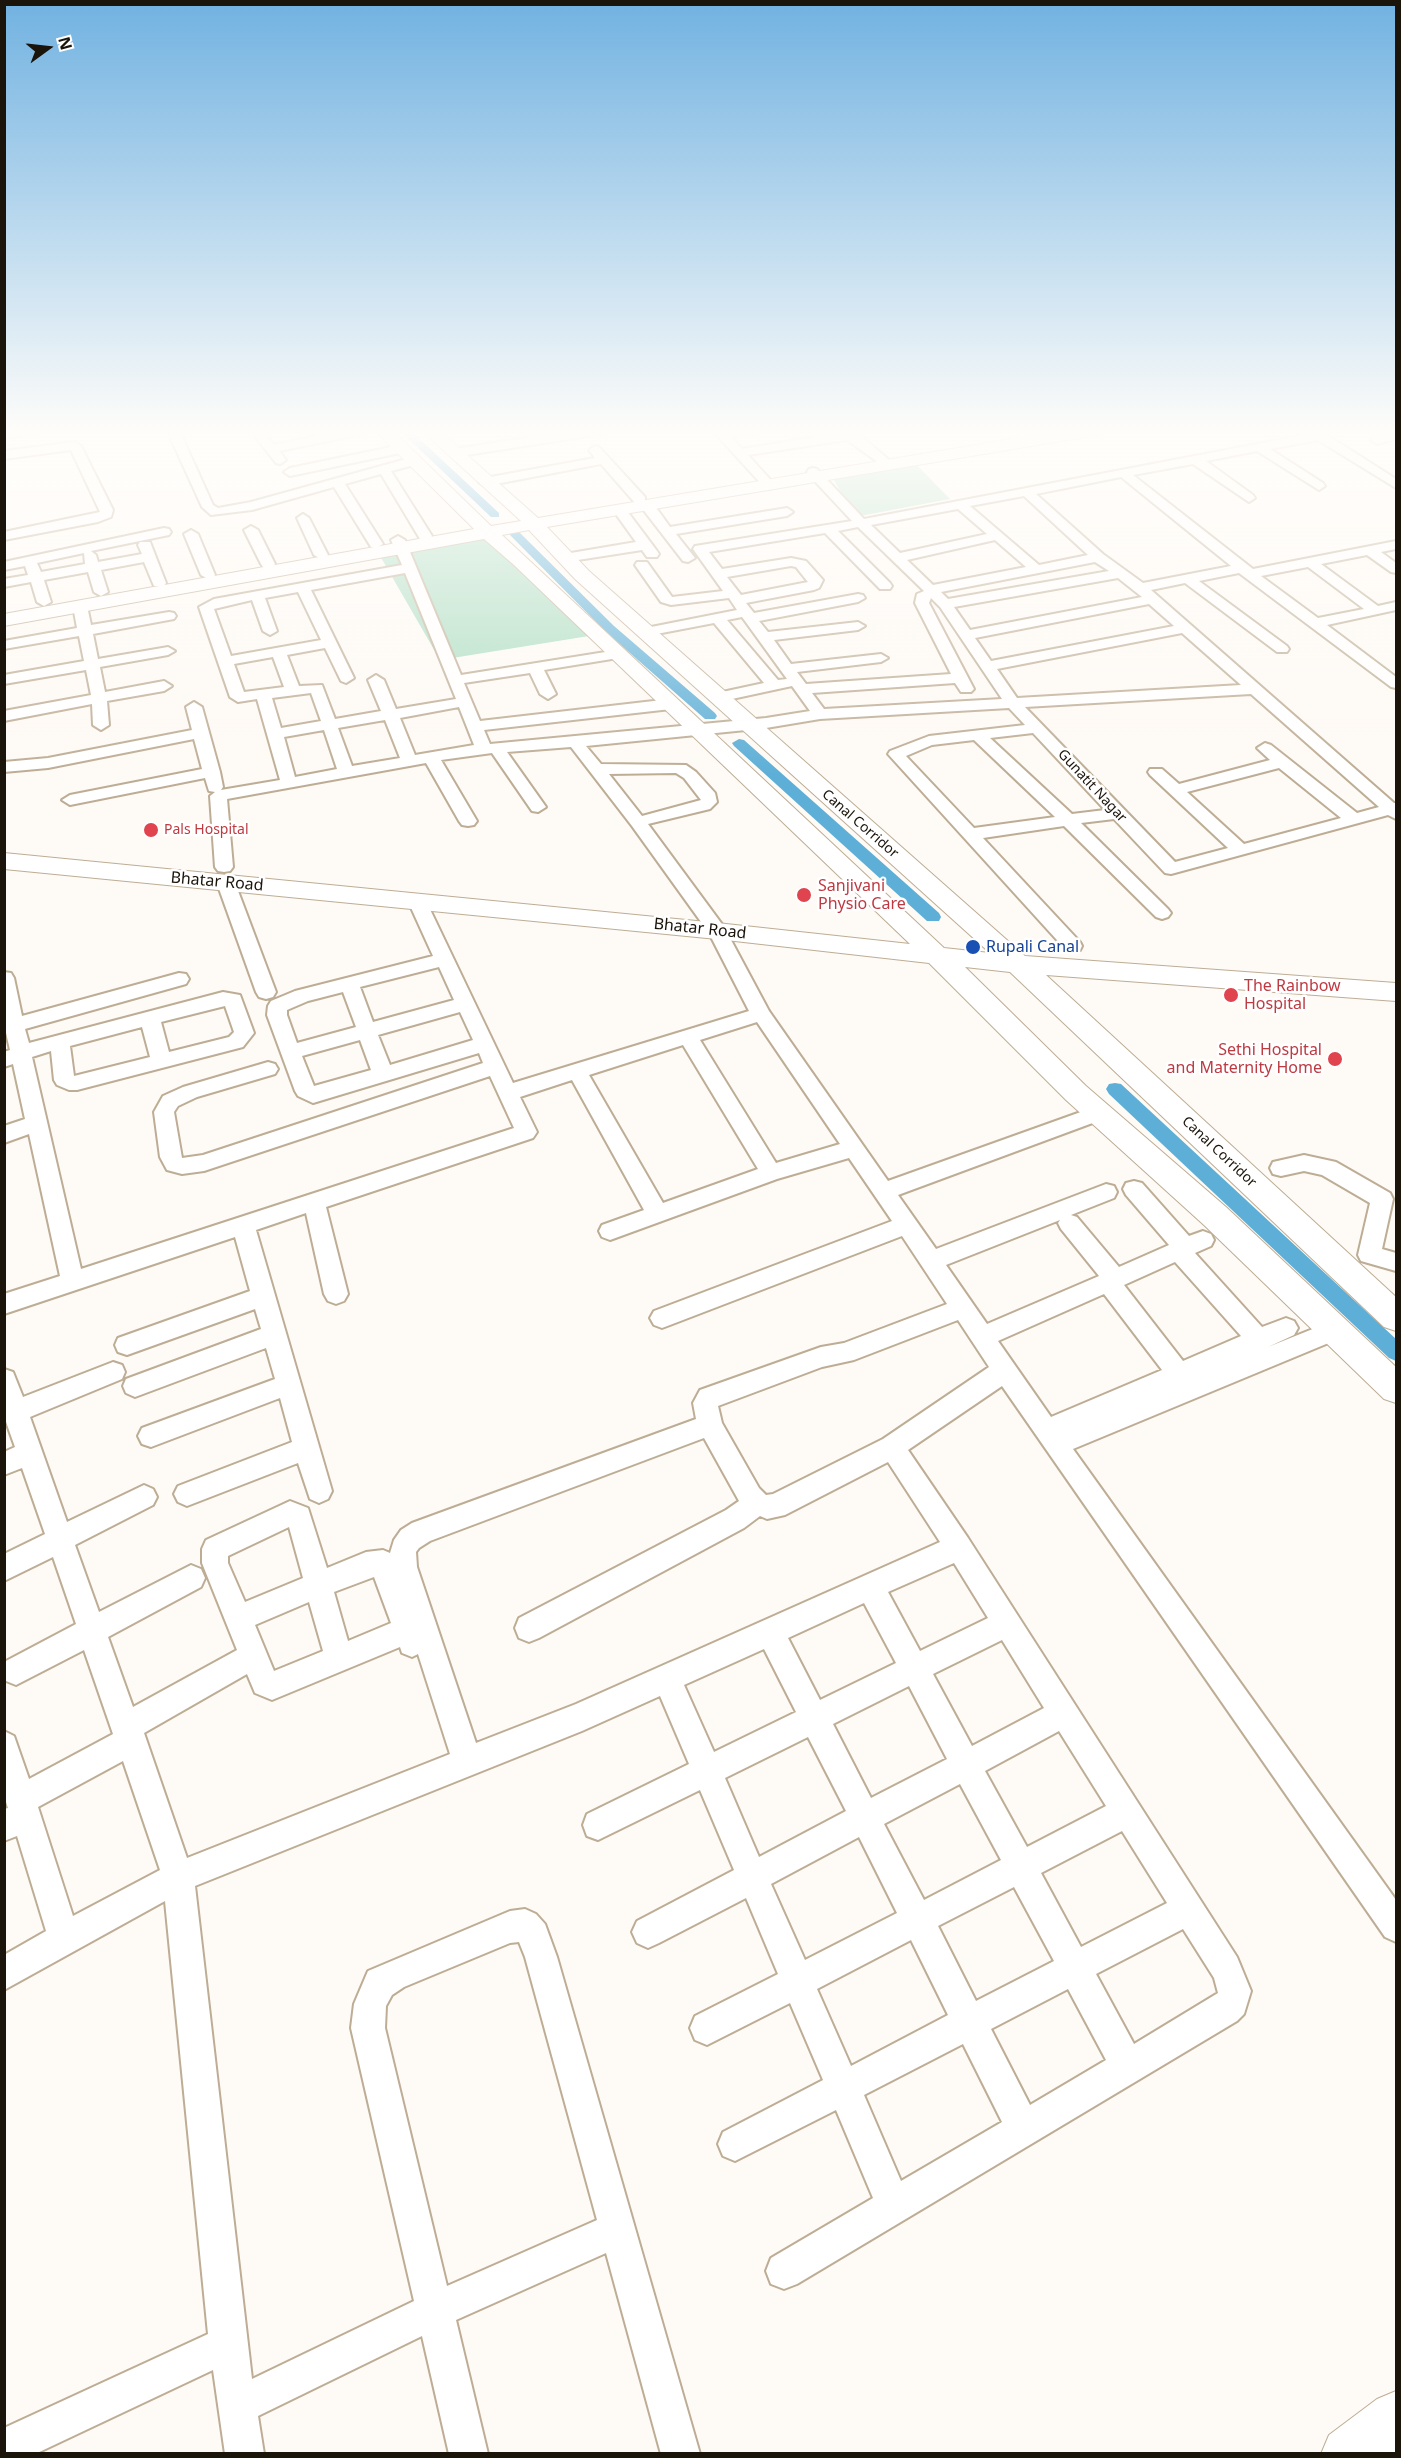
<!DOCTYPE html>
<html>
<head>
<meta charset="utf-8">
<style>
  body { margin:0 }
  #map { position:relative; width:1401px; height:2458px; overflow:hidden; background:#fefaf5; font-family:"Noto Sans",sans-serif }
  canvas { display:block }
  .frame { position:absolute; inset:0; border:6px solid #1a140b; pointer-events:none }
  .north { position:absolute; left:18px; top:18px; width:60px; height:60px; -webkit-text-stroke:4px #fff; paint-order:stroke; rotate:75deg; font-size:16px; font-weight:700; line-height:24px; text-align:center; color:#1a140b }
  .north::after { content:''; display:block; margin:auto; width:21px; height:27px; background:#1a140b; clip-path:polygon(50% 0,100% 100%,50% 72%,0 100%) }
</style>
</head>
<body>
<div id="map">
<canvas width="1401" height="2458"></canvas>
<div class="frame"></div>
<div class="north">N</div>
</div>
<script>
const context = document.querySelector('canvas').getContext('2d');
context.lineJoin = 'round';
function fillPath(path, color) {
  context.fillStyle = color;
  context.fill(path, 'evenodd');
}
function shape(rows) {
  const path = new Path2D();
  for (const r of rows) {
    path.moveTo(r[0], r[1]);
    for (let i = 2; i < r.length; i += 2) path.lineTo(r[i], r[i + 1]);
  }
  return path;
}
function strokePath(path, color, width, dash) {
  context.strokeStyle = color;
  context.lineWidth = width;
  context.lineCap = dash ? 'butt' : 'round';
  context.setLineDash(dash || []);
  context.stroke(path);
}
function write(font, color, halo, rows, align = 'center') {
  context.font = font + ' "Noto Sans",sans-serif';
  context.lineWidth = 5;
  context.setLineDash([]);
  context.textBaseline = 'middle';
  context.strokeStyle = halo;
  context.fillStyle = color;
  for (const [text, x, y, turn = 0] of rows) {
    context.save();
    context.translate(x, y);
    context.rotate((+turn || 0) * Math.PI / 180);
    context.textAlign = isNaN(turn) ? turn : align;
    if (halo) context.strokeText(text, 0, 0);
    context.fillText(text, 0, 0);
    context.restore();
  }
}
fillPath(shape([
  [913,461,950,499,855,517,831,475],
  [488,537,589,636,440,660,380,556]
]), '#abdcc1');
fillPath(shape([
  [399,430,410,430,499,513,499,517,491,517,399,430],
  [514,530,518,531,614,626,715,713,717,716,715,719,705,719,606,632,510,535,510,531,514,530],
  [739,739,744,740,939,913,941,917,939,921,927,921,734,746,732,743,739,739],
  [1115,1083,1121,1084,1396,1339,1396,1361,1389,1358,1109,1094,1106,1089,1109,1084,1115,1083]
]), '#5eafd7');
const street = shape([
  [13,430,43,430,37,434,4,438,4,431,13,430],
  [167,430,179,430,213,505,218,508,251,502,410,458,418,458,418,464,391,471,432,536,430,539,420,539,381,474,345,484,383,544,376,548,371,547,334,487,252,510,211,515,202,507,167,430],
  [250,430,262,430,274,445,345,430,369,430,363,434,279,451,286,460,280,464,276,463,250,430],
  [577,430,607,430,601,434,454,457,448,453,454,449,577,430],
  [712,430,760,430,754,434,731,437,742,449,848,432,862,437,889,460,883,464,879,463,847,440,748,455,775,485,769,489,765,488,712,430],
  [1305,430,1319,430,1396,479,1396,488,1318,440,1270,449,1323,483,1325,486,1319,490,1257,451,1206,461,1253,495,1255,498,1249,502,1193,464,1133,475,1253,569,1396,541,1396,549,1381,552,1396,563,1396,573,1391,572,1367,555,1321,564,1378,606,1396,602,1396,610,1327,625,1396,677,1396,688,1391,687,1239,573,1199,581,1287,646,1289,649,1287,652,1277,652,1185,583,1151,590,1394,803,1396,803,1396,819,1388,815,1171,874,1165,873,1114,819,1081,823,1168,909,1171,913,1168,917,1162,919,1156,917,1064,826,983,838,1080,942,1082,946,1080,950,1073,952,1066,950,888,754,890,751,929,736,1025,725,1009,708,820,719,766,728,586,746,601,764,686,765,696,772,715,793,717,802,710,809,648,824,724,927,769,1011,888,1181,1092,1108,1099,1105,1106,1108,1109,1113,1106,1118,898,1195,936,1249,1106,1184,1114,1186,1117,1192,1114,1198,1071,1215,1077,1217,1119,1267,1169,1245,1126,1195,1123,1189,1126,1183,1134,1181,1142,1183,1189,1236,1203,1231,1211,1234,1214,1240,1211,1246,1195,1253,1262,1327,1286,1318,1294,1321,1298,1328,1294,1335,1268,1347,1335,1320,1343,1323,1347,1330,1343,1337,1073,1449,1396,1900,1396,1942,1385,1937,1002,1386,908,1450,968,1538,1237,1957,1251,1991,1244,2014,1237,2021,797,2284,784,2289,771,2284,766,2271,771,2258,873,2198,836,2110,735,2161,723,2156,718,2144,723,2132,823,2080,790,2003,707,2045,695,2040,690,2028,695,2016,778,1974,746,1898,659,1943,648,1948,637,1943,632,1932,637,1921,734,1870,700,1790,598,1840,587,1836,583,1825,587,1814,689,1764,660,1696,582,1731,195,1886,252,2379,414,2301,351,2028,354,2004,368,1971,510,1911,525,1909,536,1914,545,1924,557,1957,700,2454,661,2454,606,2253,456,2320,488,2454,449,2454,422,2336,258,2416,264,2454,225,2454,213,2370,35,2454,4,2454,4,2428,208,2334,165,1901,4,1990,4,1955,46,1931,17,1836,4,1841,4,1809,8,1808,4,1796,4,1731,14,1736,29,1779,113,1734,84,1650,16,1685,6,1681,4,1678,6,1661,76,1624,53,1557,4,1581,4,1554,45,1534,22,1468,4,1475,4,1452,15,1447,4,1416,4,1369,13,1372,23,1397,113,1362,122,1365,125,1372,122,1379,30,1417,67,1522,144,1485,153,1489,157,1497,153,1505,75,1545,99,1612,191,1565,201,1569,205,1578,201,1587,108,1637,133,1707,237,1650,202,1563,202,1549,206,1540,290,1501,308,1508,327,1568,366,1552,383,1550,390,1553,394,1540,401,1530,412,1523,696,1419,693,1403,700,1390,821,1347,844,1343,947,1304,902,1236,670,1325,662,1328,654,1325,650,1318,654,1311,892,1221,849,1158,777,1179,610,1240,602,1237,599,1231,602,1225,644,1210,572,1080,520,1097,537,1132,533,1138,326,1207,348,1294,344,1301,336,1304,328,1301,324,1294,306,1213,256,1230,332,1491,328,1499,319,1503,310,1499,298,1463,187,1506,178,1502,174,1494,178,1486,292,1442,280,1398,151,1447,142,1444,138,1436,142,1428,275,1379,266,1348,135,1397,126,1393,123,1386,126,1379,261,1329,255,1309,127,1355,118,1352,115,1345,118,1338,250,1291,235,1237,4,1314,4,1294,60,1276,29,1134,4,1143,4,1126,25,1119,13,1064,4,1067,4,1052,10,1050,4,1024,4,972,11,973,14,978,22,1016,179,973,186,974,189,979,186,984,25,1029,29,1043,223,992,240,995,254,1033,243,1047,77,1090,69,1090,57,1085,54,1080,51,1051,32,1057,81,1269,514,1128,490,1076,204,1171,182,1174,167,1170,160,1157,154,1112,163,1096,183,1087,268,1062,275,1064,278,1069,275,1074,197,1097,178,1106,174,1112,182,1158,203,1155,483,1063,479,1053,313,1103,298,1096,295,1091,267,1015,268,1006,271,1001,295,991,433,956,408,901,411,897,423,897,426,901,513,1083,749,1011,709,933,632,826,571,747,507,752,546,807,538,812,532,811,492,753,441,760,477,821,474,825,468,826,462,825,459,821,426,763,227,799,233,867,230,871,224,872,218,871,215,867,210,796,215,792,209,791,205,778,70,805,62,800,70,795,202,769,194,739,48,768,4,772,4,762,48,758,192,730,186,707,194,702,202,707,220,772,223,787,221,790,280,780,257,699,238,702,230,697,199,607,214,599,402,565,391,540,398,536,405,540,461,675,618,650,625,654,618,658,544,670,556,694,548,699,540,694,530,673,464,683,480,721,671,699,679,704,671,709,484,730,490,744,766,718,810,711,792,686,718,702,713,700,710,697,713,694,764,683,714,623,646,636,639,632,646,628,737,610,729,598,671,605,661,602,635,565,637,562,647,562,672,597,723,591,693,549,695,546,852,521,809,475,807,472,809,469,813,468,817,469,864,519,1310,434,1305,430],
  [1121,477,1231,566,1143,583,1103,554,1036,494,1121,477],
  [1024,496,1088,555,1039,565,970,506,1024,496],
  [958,509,987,534,900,553,871,525,958,509],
  [858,527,924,591,917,594,915,603,951,674,806,684,797,672,881,662,888,658,881,654,791,664,774,640,858,630,865,626,858,622,768,632,759,621,858,602,865,598,863,595,858,594,754,613,746,603,814,590,819,588,823,580,806,561,791,558,722,569,709,552,825,533,880,589,890,589,892,586,890,583,838,531,858,527],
  [995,540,1026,567,933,585,907,560,995,540],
  [1095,562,1109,571,948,599,941,592,1095,562],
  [791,566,796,567,808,582,741,595,727,577,791,566],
  [1308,567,1364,609,1318,618,1261,576,1308,567],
  [405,573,456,699,396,709,384,680,376,675,368,680,381,711,335,719,322,685,299,686,287,655,325,648,341,681,346,683,354,678,311,590,405,573],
  [1118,578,1142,597,970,630,954,607,1118,578],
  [298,592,321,640,231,656,214,609,252,600,263,631,270,635,277,631,265,598,298,592],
  [931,598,940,607,1002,699,824,709,812,693,955,683,961,692,971,692,974,689,929,603,931,598],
  [1149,604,1174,626,991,661,975,638,1149,604],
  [742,617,745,621,787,679,778,680,727,620,742,617],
  [1182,633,1241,685,1017,698,997,669,1182,633],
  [273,657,284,687,244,692,234,664,273,657],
  [311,693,321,721,281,728,272,698,311,693],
  [1251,694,1379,807,1357,813,1271,745,1265,743,1257,748,1270,760,1179,784,1162,769,1150,769,1148,772,1150,775,1228,848,1175,862,1025,707,1251,694],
  [459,707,474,745,415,755,400,718,459,707],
  [385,720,400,758,352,766,338,728,385,720],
  [324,730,337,769,295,777,284,737,324,730],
  [1033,733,1105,810,1072,814,990,738,1033,733],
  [974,740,1055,817,974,828,906,756,932,745,974,740],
  [1279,768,1341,818,1244,844,1187,792,1279,768],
  [676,773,684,778,701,800,642,816,609,774,676,773],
  [439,967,454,1000,373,1022,360,987,439,967],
  [343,992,356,1027,297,1043,287,1015,287,1010,308,1001,343,992],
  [225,1006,234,1032,229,1037,169,1052,161,1022,225,1006],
  [460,1012,473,1040,390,1065,378,1035,460,1012],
  [757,1022,840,1144,776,1163,700,1040,757,1022],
  [142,1027,150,1057,74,1076,70,1046,142,1027],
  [360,1040,371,1070,314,1086,302,1056,360,1040],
  [683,1045,758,1169,663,1203,589,1075,683,1045],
  [1060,1220,1058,1223,1061,1229,1099,1276,987,1324,946,1265,1060,1220],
  [1175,1262,1241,1336,1183,1361,1124,1285,1175,1262],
  [1104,1294,1162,1370,1051,1417,998,1341,1104,1294],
  [958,1320,989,1367,883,1439,773,1494,766,1495,759,1488,722,1423,718,1406,822,1367,854,1360,958,1320],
  [704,1438,739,1501,726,1510,519,1618,515,1628,519,1638,529,1642,539,1638,744,1528,760,1516,767,1519,785,1515,888,1462,940,1542,576,1704,476,1743,417,1567,416,1552,419,1548,430,1541,704,1438],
  [289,1527,303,1578,245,1602,228,1563,228,1556,289,1527],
  [954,1563,988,1618,920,1651,888,1592,954,1563],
  [374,1577,391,1623,348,1641,334,1592,374,1577],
  [309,1602,323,1651,274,1671,255,1625,309,1602],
  [864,1603,896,1663,820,1700,788,1638,864,1603],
  [1002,1640,1044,1708,972,1746,933,1674,1002,1640],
  [400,1647,402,1653,412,1657,418,1654,450,1754,187,1858,144,1733,247,1674,255,1693,272,1700,400,1647],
  [764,1649,796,1712,714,1752,684,1685,764,1649],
  [909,1686,947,1759,871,1798,833,1724,909,1686],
  [1059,1731,1106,1806,1027,1847,985,1771,1059,1731],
  [808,1737,846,1811,759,1857,725,1778,808,1737],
  [123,1761,160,1870,73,1916,38,1807,123,1761],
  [960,1784,1001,1860,924,1900,884,1824,960,1784],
  [1122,1831,1167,1903,1081,1947,1041,1873,1122,1831],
  [859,1837,897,1913,805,1960,771,1884,859,1837],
  [1014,1887,1054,1961,976,2001,938,1926,1014,1887],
  [1183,1929,1214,1978,1218,1993,1134,2044,1096,1974,1183,1929],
  [911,1940,948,2015,851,2066,817,1989,911,1940],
  [519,1942,525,1957,597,2220,447,2286,385,2028,386,2006,392,1995,404,1987,510,1943,519,1942],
  [1068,1989,1106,2060,1030,2105,991,2029,1068,1989],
  [963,2044,1002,2122,901,2181,864,2095,963,2044],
  [1396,432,1396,439,1377,444,1371,440,1373,437,1396,432],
  [75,442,81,446,113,510,111,517,98,522,4,540,4,532,100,512,71,450,4,459,4,451,75,442],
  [401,445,407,449,405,452,290,476,284,472,290,468,401,445],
  [595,446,599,447,645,497,645,502,652,502,670,527,787,508,793,512,787,516,676,534,695,558,688,562,683,561,642,508,642,503,635,503,601,464,485,486,479,482,485,478,595,458,589,450,595,446],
  [619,506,624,507,657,551,659,554,657,557,647,557,642,550,565,562,560,561,558,558,560,555,565,554,636,542,613,510,619,506],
  [303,514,309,518,328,555,326,558,321,559,314,555,297,518,303,514],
  [251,526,258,530,275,564,273,567,263,567,261,564,244,530,251,526],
  [164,528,169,529,171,532,169,535,91,551,96,555,98,562,142,554,138,545,140,542,150,542,166,583,164,586,154,586,144,562,101,570,108,592,101,596,94,592,88,572,44,580,51,602,44,606,37,602,31,582,4,587,4,579,28,575,25,566,4,570,4,562,164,528],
  [84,553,85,564,41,572,37,563,84,553],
  [191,530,198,534,215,575,213,578,208,579,201,575,184,534,191,530],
  [80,602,87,606,91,625,169,612,174,613,176,616,174,619,93,634,98,659,168,647,175,651,168,655,100,667,105,692,164,681,172,686,164,691,107,701,109,725,101,730,93,725,92,704,4,721,4,711,91,695,86,670,4,684,4,675,84,661,79,636,4,649,4,641,77,628,73,606,80,602],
  [226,877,232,879,235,883,276,992,273,997,266,999,259,997,256,992,217,883,220,879,226,877],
  [1304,1155,1336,1162,1390,1193,1393,1199,1382,1249,1396,1253,1396,1271,1361,1261,1358,1255,1370,1203,1322,1175,1304,1171,1281,1176,1273,1174,1270,1168,1273,1162,1304,1155]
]);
const secondary = shape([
  [374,430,392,430,491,526,521,521,421,430,439,430,538,518,1066,430,1105,430,1097,435,547,527,589,571,1025,956,1396,983,1396,1001,1046,975,1396,1297,1396,1331,1384,1327,1010,972,965,967,1086,1086,1226,1207,1396,1367,1396,1403,1384,1399,1204,1225,1066,1100,929,963,717,939,4,869,4,853,717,923,910,944,514,565,484,539,4,626,4,614,474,529,374,430],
  [529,530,575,579,990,953,944,948,502,535,529,530],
  [1396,2391,1396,2451,1393,2454,1321,2454,1329,2435,1377,2399,1396,2391]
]);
strokePath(street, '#bead95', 4);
strokePath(secondary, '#bead95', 2);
fillPath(street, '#fff');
fillPath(secondary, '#fff');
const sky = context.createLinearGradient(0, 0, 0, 774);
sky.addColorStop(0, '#71b2e1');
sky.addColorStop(0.56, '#fffdfa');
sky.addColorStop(1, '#fffdfa00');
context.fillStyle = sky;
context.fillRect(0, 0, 1401, 774);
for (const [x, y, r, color] of [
  [151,830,8,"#e0444e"],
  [804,895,8,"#e0444e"],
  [973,947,8,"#1a4fb4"],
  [1231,995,8,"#e0444e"],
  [1335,1059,8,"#e0444e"]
]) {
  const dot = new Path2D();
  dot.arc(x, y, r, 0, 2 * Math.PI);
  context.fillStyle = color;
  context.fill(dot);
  strokePath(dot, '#fff', 2);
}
write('14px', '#1a140b', '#fff', [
  ["Gunatit Nagar",1092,786,47],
  ["Canal Corridor",860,824,41],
  ["Canal Corridor",1219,1152,43]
]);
write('14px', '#be3a42', '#fff', [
  ["Pals Hospital",164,830]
], 'left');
write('16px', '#1a140b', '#fff', [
  ["Bhatar Road",217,882,5],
  ["Bhatar Road",700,929,6]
]);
write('16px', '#be3a42', '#fff', [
  ["Sanjivani",818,886],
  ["Physio Care",818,904],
  ["The Rainbow",1244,986],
  ["Hospital",1244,1004],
  ["Sethi Hospital",1322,1050,"right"],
  ["and Maternity Home",1322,1068,"right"]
], 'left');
write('16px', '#164399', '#fff', [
  ["Rupali Canal",986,947]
], 'left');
</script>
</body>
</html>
